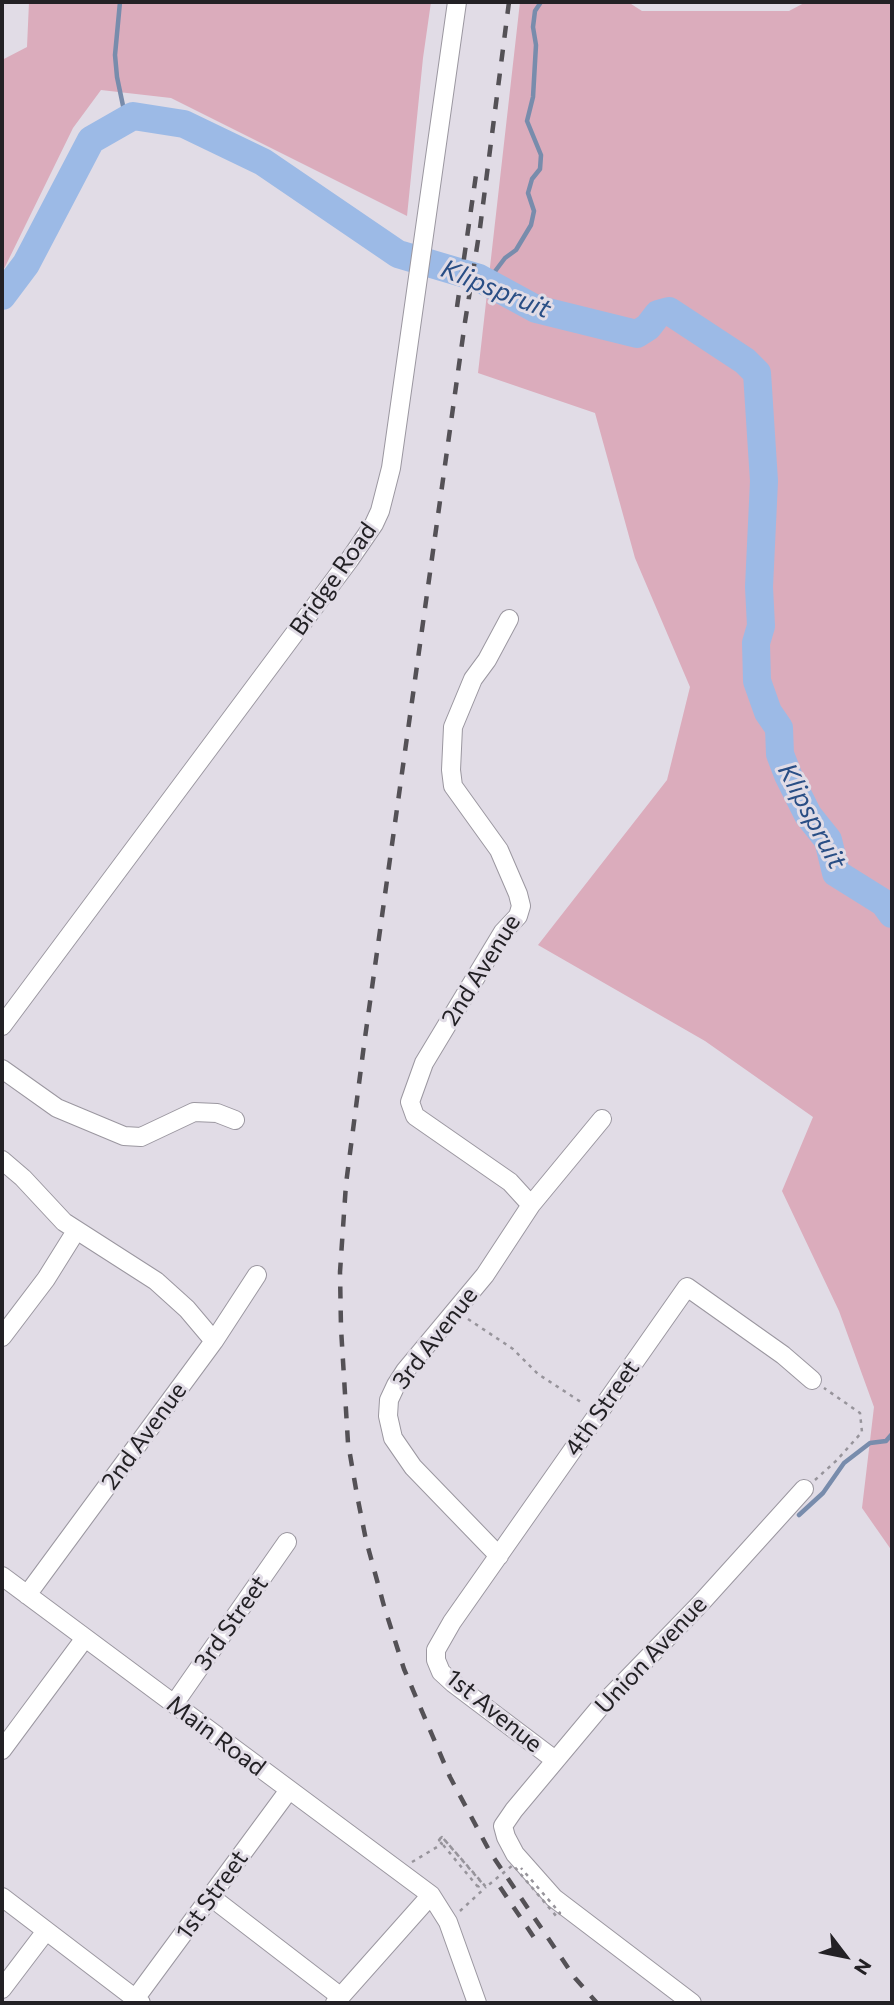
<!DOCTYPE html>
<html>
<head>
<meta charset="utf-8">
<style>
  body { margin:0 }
  #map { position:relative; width:894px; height:2005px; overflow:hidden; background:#e1dce6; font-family:Commissioner,sans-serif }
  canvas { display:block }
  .frame { position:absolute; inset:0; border:4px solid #232125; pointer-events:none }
  .north { position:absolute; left:810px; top:1921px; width:70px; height:70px; -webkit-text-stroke:5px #e1dce6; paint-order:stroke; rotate:122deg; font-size:19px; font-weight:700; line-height:28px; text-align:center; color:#232125 }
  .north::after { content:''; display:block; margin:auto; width:24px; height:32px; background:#232125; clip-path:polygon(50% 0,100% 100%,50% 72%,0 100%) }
</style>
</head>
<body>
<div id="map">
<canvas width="894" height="2005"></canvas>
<div class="frame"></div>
<div class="north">N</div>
</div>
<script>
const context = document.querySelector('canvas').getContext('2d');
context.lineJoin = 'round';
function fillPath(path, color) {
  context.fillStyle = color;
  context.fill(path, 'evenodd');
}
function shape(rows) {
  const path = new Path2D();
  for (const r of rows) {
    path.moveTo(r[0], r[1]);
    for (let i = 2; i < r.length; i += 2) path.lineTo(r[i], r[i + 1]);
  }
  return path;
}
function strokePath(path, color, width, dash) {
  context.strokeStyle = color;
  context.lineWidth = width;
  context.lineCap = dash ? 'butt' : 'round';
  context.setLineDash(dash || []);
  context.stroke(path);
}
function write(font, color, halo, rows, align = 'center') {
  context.font = font + ' Commissioner,sans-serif';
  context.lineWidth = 6;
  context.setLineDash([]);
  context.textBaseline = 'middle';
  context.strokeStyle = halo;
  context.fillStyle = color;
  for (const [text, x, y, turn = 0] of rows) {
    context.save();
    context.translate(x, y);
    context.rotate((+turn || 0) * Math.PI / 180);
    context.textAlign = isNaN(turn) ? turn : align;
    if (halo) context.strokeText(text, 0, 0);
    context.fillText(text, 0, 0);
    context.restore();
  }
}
fillPath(shape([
  [29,2,431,2,423,58,407,216,171,98,101,90,73,128,2,273,2,60,27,47],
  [520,2,628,2,642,11,789,11,806,2,892,2,892,1551,862,1508,874,1407,839,1311,782,1191,813,1117,705,1041,538,945,667,780,690,687,635,558,595,413,478,373]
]), '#dbacbc');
strokePath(shape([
  [120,2,115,55,117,77,126,120],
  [487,282,505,258,516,250,531,225,534,211,528,193,532,179,540,169,541,155,527,121,533,97,536,45,533,27,535,11,541,2],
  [799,1515,823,1493,844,1463,870,1443,886,1441,892,1434]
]), '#788cac', 4.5);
strokePath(shape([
  [2,296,26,264,91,140,133,116,184,124,263,162,398,254,479,278,536,309,637,334,648,327,658,314,669,311,745,361,757,373,764,481,759,587,761,626,756,643,757,681,768,712,779,728,780,754,788,775,808,815,828,840,836,873,884,903,892,914]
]), '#9cbae6', 28);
const minor = shape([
  [509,619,487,660,473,679,453,727,451,770,453,786,499,850,518,894,521,906,518,916,503,932,424,1063,410,1102,415,1116,497,1173,510,1182,531,1205],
  [2,1026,350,559,374,524,380,511,391,468,457,2],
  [2,1069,57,1108,124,1136,141,1137,194,1112,217,1113,235,1120],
  [2,1160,23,1178,64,1222,156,1281,187,1309,214,1341],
  [2,1337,46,1279,76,1231],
  [499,1556,413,1467,393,1438,388,1416,389,1400,396,1385,405,1371,485,1275,531,1205,602,1119],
  [2,1576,431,1895,448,1922,477,2003],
  [27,1595,214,1341,257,1275],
  [174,1704,287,1542],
  [2,1750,85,1638],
  [555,1760,453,1683,441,1672,436,1660,436,1650,452,1622,687,1287,783,1355,812,1380],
  [2,1897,141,2003],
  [211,1897,341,1997],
  [2,1989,46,1931],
  [135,1999,289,1790],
  [335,2003,431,1895],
  [692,2003,554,1898,515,1854,506,1837,503,1826,514,1810,601,1706,700,1604,804,1489]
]);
strokePath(minor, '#9b97a0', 20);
strokePath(shape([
  [468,1319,513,1349,538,1374,584,1404],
  [815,1480,837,1460,862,1432,860,1413,824,1388],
  [412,1862,442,1844,438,1840,442,1837,482,1883,478,1887],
  [460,1911,486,1887]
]), '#97949b', 2.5, [3.5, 5]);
strokePath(minor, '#fff', 18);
strokePath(shape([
  [509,2,480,228,465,322,364,1045,346,1184,340,1272,341,1328,348,1443,357,1495,366,1540,384,1606,404,1669,450,1777,490,1852,575,1978,597,2003],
  [457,307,477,168],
  [500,1887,535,1939]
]), '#545156', 4.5, [12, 12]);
strokePath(shape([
  [478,1887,439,1840,442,1837,486,1887,513,1865,557,1917,560,1913,521,1868]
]), '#97949b', 2.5, [3.5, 5]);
write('24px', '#232125', '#e1dce6', [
  ["Bridge Road",333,579,-55],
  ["2nd Avenue",481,970,-58],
  ["3rd Avenue",435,1338,-52],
  ["4th Street",602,1408,-55],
  ["2nd Avenue",144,1436,-54],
  ["3rd Street",231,1623,-55],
  ["Union Avenue",651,1655,-47],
  ["1st Avenue",494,1711,39],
  ["Main Road",216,1736,37],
  ["1st Street",212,1895,-54]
]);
write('italic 26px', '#294e85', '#e1dce6', [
  ["Klipspruit",496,289,22],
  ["Klipspruit",812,816,62]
]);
</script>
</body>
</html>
